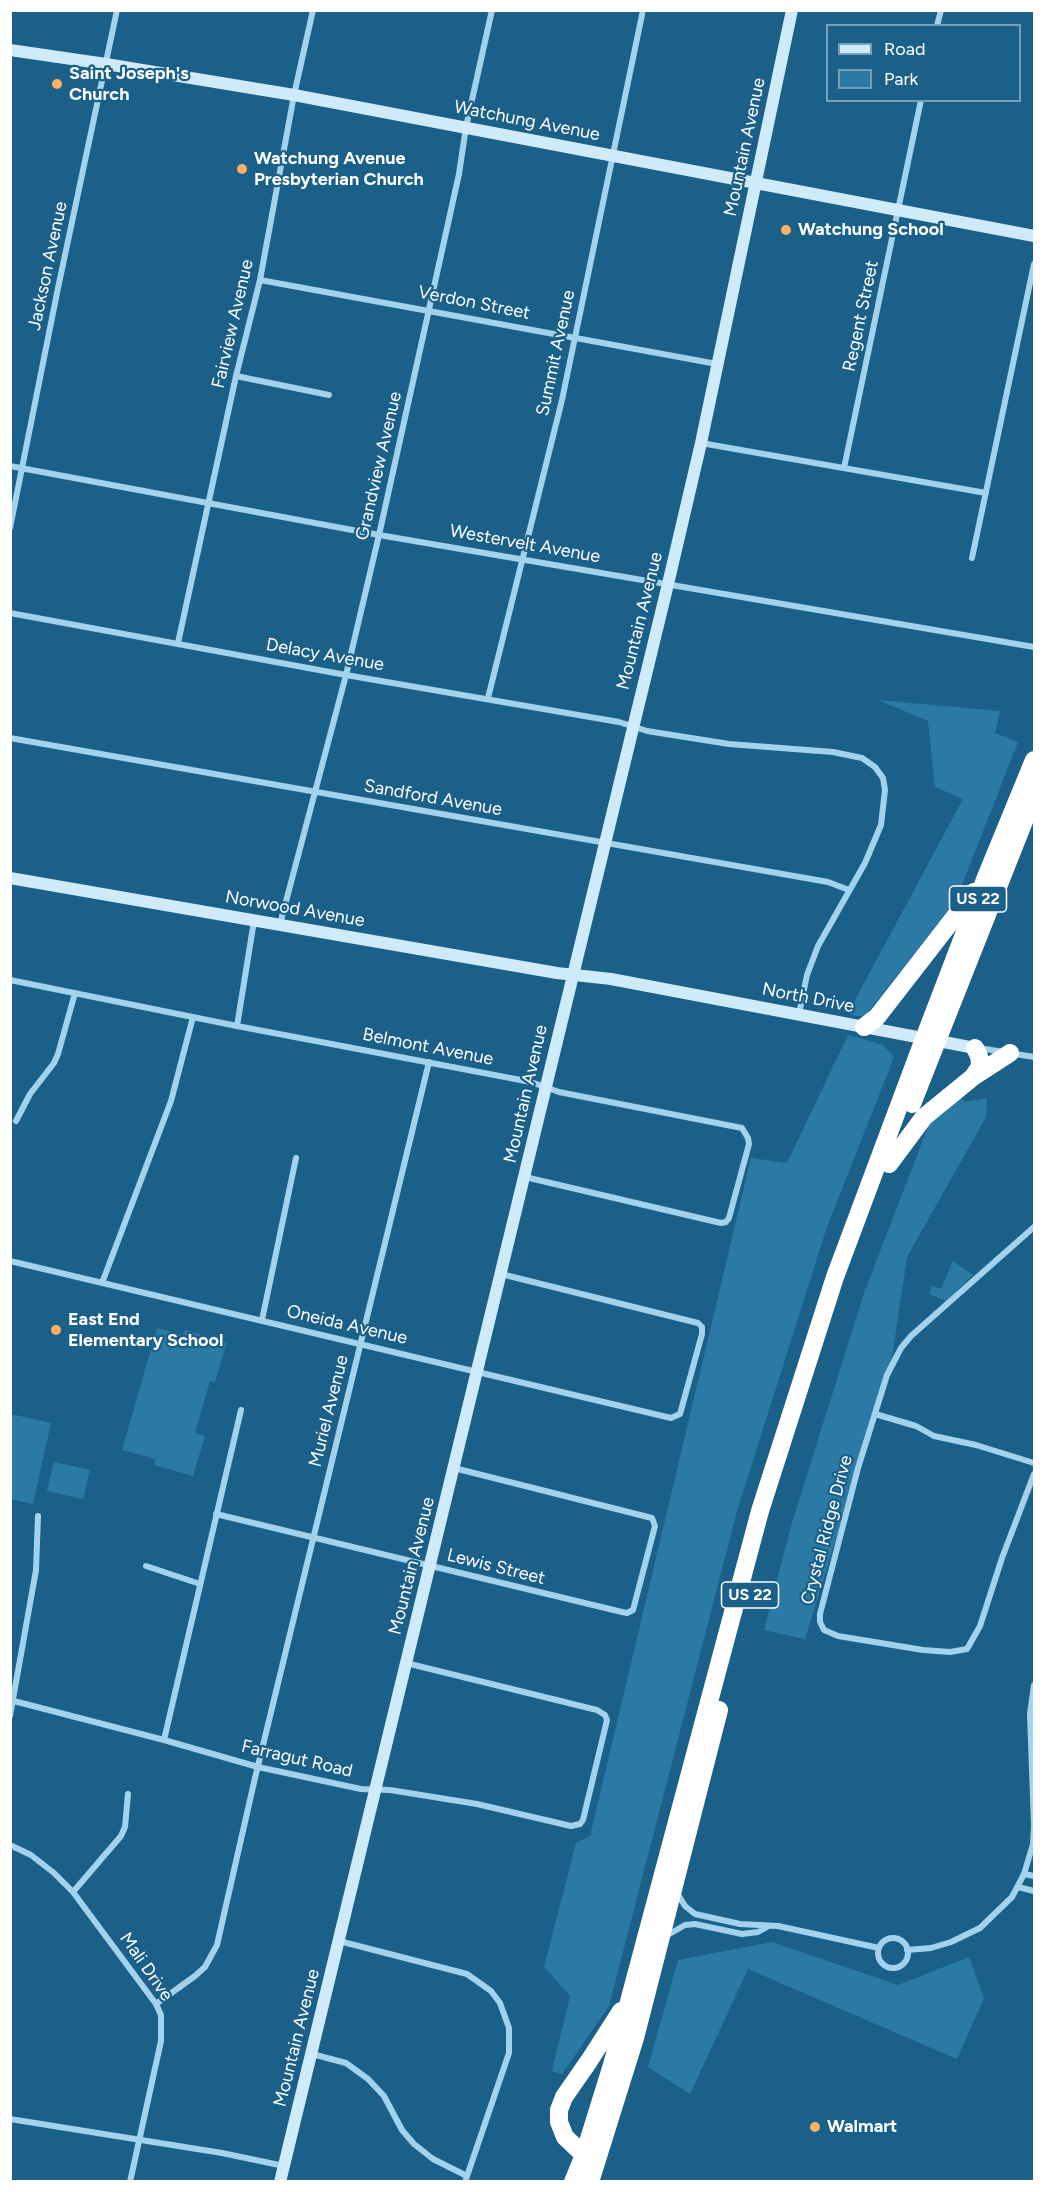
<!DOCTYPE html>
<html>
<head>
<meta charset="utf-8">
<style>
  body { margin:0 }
  #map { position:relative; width:1045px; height:2192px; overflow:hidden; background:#1b6088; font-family:Figtree,sans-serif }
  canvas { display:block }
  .frame { position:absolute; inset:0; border:12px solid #fff; pointer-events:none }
  .legend { position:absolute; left:826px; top:24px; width:195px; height:78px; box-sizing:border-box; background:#1b6088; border:2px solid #76a0b8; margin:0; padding:8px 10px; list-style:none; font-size:18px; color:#fff }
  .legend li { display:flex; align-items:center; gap:12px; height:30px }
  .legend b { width:30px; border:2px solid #76a0b8 }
</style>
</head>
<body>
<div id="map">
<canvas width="1045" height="2192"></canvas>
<div class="frame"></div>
<ul class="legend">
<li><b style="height:8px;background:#cfeaf9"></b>Road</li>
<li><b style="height:16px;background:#2b7aa5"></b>Park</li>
</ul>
</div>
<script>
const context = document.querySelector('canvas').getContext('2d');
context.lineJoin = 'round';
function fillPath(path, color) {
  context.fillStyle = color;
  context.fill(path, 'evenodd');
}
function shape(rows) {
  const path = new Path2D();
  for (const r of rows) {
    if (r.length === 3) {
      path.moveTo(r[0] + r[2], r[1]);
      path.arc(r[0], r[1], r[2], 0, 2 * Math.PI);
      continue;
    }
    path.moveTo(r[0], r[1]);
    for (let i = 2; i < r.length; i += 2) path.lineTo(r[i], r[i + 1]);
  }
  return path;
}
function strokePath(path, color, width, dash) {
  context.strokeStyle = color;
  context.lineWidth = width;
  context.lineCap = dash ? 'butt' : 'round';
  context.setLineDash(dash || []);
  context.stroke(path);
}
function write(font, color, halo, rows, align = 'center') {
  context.font = font + ' Figtree,sans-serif';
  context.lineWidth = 4.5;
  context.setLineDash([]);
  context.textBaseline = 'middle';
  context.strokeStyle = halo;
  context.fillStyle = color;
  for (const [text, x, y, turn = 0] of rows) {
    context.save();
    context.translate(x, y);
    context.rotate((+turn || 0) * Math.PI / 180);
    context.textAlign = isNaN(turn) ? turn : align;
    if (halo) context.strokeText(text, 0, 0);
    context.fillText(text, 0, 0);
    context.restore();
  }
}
fillPath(shape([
  [878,700,1000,711,995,733,1018,742,956,900,865,1016,855,1016,848,1013,963,799,935,787,928,721],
  [848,1035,883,1045,894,1057,827,1227,737,1511,609,2006,562,2074,552,2071,570,1996,544,1967,576,1843,590,1836,751,1158,787,1163],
  [943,1088,966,1102,987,1098,986,1117,907,1257,892,1358,805,1639,764,1630,791,1526,864,1293],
  [953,1261,973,1275,946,1301,929,1294,932,1286,941,1289],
  [157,1328,183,1335,185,1330,227,1342,215,1382,210,1381,195,1433,205,1436,193,1476,154,1465,156,1459,122,1450],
  [11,1414,51,1423,33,1504,11,1499],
  [54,1462,90,1470,83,1499,47,1491],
  [772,1942,898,1985,969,1957,984,1998,957,2059,748,1969,690,2094,648,2067,678,1960]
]), '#2b7aa5');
strokePath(shape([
  [937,26,941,10],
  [260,280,717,364],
  [236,376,329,395],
  [701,443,986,493],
  [10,466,379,535,1034,647],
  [844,468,921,100],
  [10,528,58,288,117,10],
  [972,558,1034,264],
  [10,613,346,675,619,722,647,731,729,744,833,752,862,758,875,767,883,778,885,790,881,825,865,863,818,946,807,975,799,1014],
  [178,643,236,376,260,280,294,95,313,10],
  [488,698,562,400,643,10],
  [10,738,828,882,849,890],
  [280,924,346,675,379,535,459,174,466,127,492,10],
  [10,980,237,1026,531,1082,559,1092,742,1128,748,1138,749,1144,729,1218,726,1222,721,1223,525,1177],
  [237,1026,254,921],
  [979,1048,1034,1057],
  [16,1121,30,1094,54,1063,58,1054,75,993],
  [1034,1227,911,1336,901,1348,887,1375,858,1468,820,1614,820,1622,824,1630,838,1636,923,1650,950,1652,967,1649,980,1626,1002,1558,1034,1474],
  [10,1261,671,1418,680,1414,702,1334,702,1327,698,1323,501,1274],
  [102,1283,171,1101,193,1017],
  [262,1320,296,1158],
  [875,1414,916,1426,934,1436,976,1445,1034,1463],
  [216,1514,622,1612,627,1613,633,1610,655,1526,652,1518,454,1468],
  [146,1566,200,1584],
  [10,1700,164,1740,258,1767,361,1789,390,1790,477,1804,571,1826,580,1824,583,1820,607,1720,605,1715,597,1710,406,1663],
  [10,1716,36,1570,38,1516],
  [164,1740,241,1410],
  [10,1845,31,1855,54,1873,73,1892,156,2004,161,2015,161,2041,130,2182],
  [1024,1874,1034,1876],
  [1018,1887,1034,1891],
  [73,1892,121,1836,125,1827,128,1794],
  [677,1893,685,1906,695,1914,740,1924,778,1926,879,1948],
  [666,1936,685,1925,695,1924,742,1934,758,1932,767,1927],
  [893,1953,15],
  [339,1941,467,1974,491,1991,500,2003,509,2028,509,2053,465,2182],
  [907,1950,931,1948,951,1942,980,1928,1012,1897,1024,1874,1033,1844,1034,1825,1030,1714,1034,1685],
  [156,2004,195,1976,205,1967,217,1945,255,1778,429,1062],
  [312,2054,346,2063,368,2079,384,2096,402,2130,414,2144,433,2159,467,2176],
  [10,2119,222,2153,284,2166]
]), '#a3d3ec', 6);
strokePath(shape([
  [10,50,106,64,294,95,1034,236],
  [10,878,557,973,611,979,975,1048],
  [280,2182,668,584,701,443,792,10]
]), '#cfeaf9', 12);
strokePath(shape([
  [864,1027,877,1017,974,892],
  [973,1077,1010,1053],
  [912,1104,1034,796],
  [889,1164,924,1117,973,1077,979,1068,980,1064,979,1056,975,1048],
  [594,2158,584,2155,565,2137,559,2122,559,2110,564,2097,589,2061,621,2011],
  [573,2182,584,2155,612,2065,760,1511,835,1277,924,1039,986,877,1034,760],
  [590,2182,635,2038,719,1710]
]), '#fff', 18);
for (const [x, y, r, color] of [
  [57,84,6,"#feb060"],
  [242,169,6,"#feb060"],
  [786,230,6,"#feb060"],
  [56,1330,6,"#feb060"],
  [815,2127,6,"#feb060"]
]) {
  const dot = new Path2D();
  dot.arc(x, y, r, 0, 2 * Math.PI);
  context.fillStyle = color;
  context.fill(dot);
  strokePath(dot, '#1b6088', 2);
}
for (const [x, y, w] of [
  [978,899,57],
  [750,1595,57]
]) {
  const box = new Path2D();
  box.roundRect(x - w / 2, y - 13, w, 26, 4.5);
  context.fillStyle = '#1b6088';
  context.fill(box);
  strokePath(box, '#fff', 1.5);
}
write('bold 16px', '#fff', null, [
  ["US 22",978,899],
  ["US 22",750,1595]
]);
write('bold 18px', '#fff', '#1b6088', [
  ["Saint Joseph's",69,74],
  ["Church",69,95],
  ["Watchung Avenue",254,159],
  ["Presbyterian Church",254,180],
  ["Watchung School",798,230],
  ["East End",68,1320],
  ["Elementary School",68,1341],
  ["Walmart",827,2127]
], 'left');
write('18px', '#fff', '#1b6088', [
  ["Watchung Avenue",527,121,11],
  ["Mountain Avenue",745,147,-78],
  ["Jackson Avenue",48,266,-78],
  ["Verdon Street",474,303,11],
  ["Regent Street",861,316,-78],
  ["Fairview Avenue",233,324,-77],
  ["Summit Avenue",556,353,-78],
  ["Grandview Avenue",379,466,-77],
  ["Westervelt Avenue",525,544,10],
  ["Mountain Avenue",640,621,-76],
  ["Delacy Avenue",325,655,10],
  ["Sandford Avenue",433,798,10],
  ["Norwood Avenue",295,909,10],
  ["North Drive",808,998,11],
  ["Belmont Avenue",428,1047,11],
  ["Mountain Avenue",526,1094,-77],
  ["Oneida Avenue",347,1325,13],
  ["Muriel Avenue",329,1411,-76],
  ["Crystal Ridge Drive",827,1530,-75],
  ["Mountain Avenue",412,1566,-76],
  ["Lewis Street",496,1567,14],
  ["Farragut Road",297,1759,13],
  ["Mali Drive",146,1967,55],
  ["Mountain Avenue",297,2038,-76]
]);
</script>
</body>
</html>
